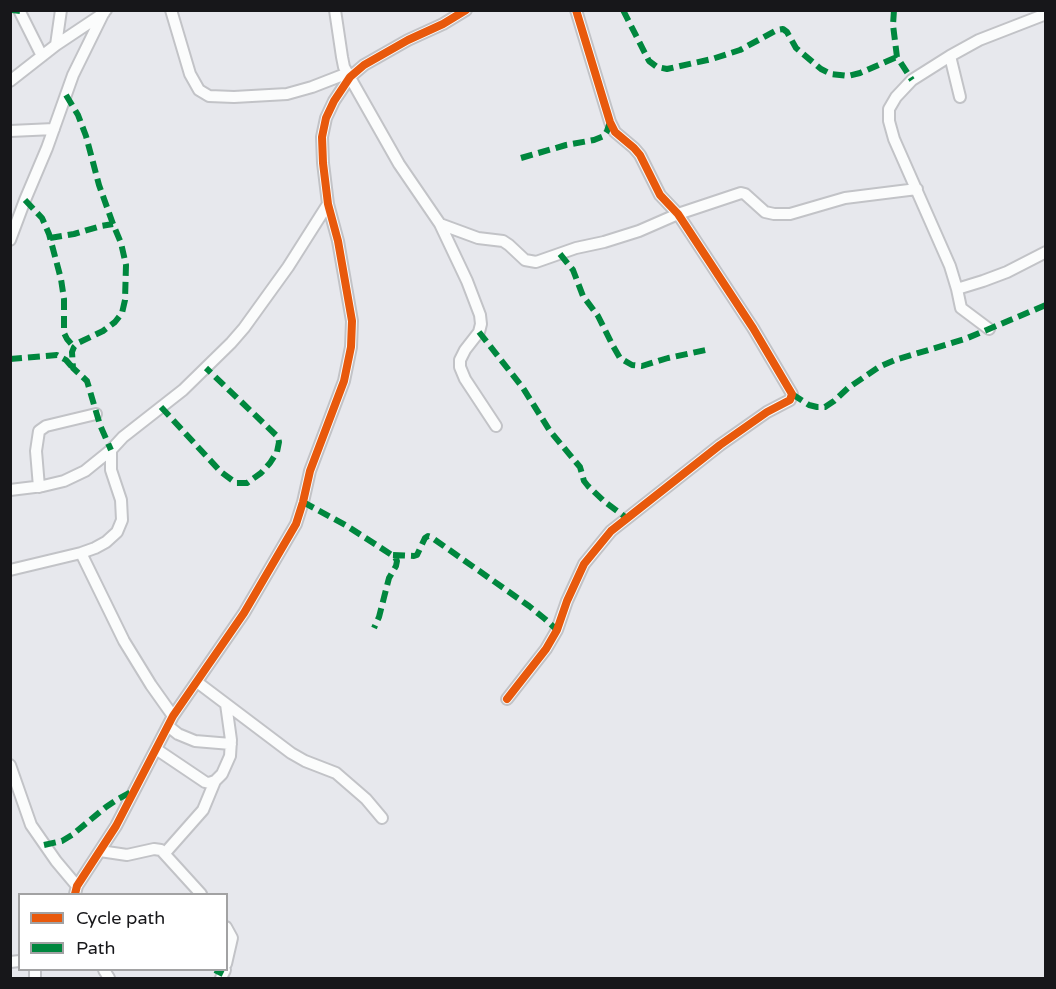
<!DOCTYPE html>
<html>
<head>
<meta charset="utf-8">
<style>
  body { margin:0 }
  #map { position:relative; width:1056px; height:989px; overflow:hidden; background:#e7e8ed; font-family:"Varela Round",sans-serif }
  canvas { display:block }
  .frame { position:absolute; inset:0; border:12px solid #17171a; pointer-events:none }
  .legend { position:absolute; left:18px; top:893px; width:210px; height:78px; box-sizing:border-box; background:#fff; border:2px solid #a2a2a3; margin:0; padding:8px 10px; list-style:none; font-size:18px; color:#17171a }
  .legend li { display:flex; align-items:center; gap:12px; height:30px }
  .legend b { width:30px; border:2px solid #a2a2a3 }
</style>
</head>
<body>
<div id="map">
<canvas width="1056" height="989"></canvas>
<div class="frame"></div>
<ul class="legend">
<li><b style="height:8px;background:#e8590c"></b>Cycle path</li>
<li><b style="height:8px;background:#00873e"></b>Path</li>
</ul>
</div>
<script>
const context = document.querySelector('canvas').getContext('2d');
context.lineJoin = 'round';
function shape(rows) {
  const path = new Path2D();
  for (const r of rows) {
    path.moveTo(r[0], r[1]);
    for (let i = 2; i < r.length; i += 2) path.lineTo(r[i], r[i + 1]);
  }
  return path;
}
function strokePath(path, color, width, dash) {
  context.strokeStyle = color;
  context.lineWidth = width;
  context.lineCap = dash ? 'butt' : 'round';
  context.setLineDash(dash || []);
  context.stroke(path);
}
const street = shape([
  [19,10,42,56],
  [171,10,190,74,199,90,209,96,234,97,287,94,312,87,348,73],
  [335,10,342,57,344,67,399,164,440,224,467,281,480,315,481,324,479,332,465,350,460,360,460,367,465,379,496,426],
  [56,45,61,10],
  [950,56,960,97],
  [10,81,56,45,104,13],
  [10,131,54,129],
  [440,224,478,238,503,241,509,245,525,260,536,262,576,248,604,242,639,231,678,214,741,193,745,194,765,212,774,214,790,214,845,198,917,189],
  [10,240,25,200,47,148,73,75,104,12,106,10],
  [957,289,983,281,1007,272,1046,252],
  [989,329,961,308,957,289,950,266,894,139,889,121,889,109,896,97,912,80,950,56,979,40,1046,14],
  [39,487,36,451,39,431,46,426,96,414],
  [10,490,43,486,64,481,85,471,111,450],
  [81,553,124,641,151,685,173,716],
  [10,570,81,553,95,548,106,542,117,532,122,520,121,500,111,470,111,450,123,437,183,390,231,343,244,328,288,267,328,204],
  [197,682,291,753,305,761,336,773,366,799,382,818],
  [507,699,546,649,557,630,567,601,584,564,611,531,720,445,767,412,790,400,792,394,753,328,678,214,660,195,640,155,634,148,615,132,610,122,576,10],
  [168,726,178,734,195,741,231,744],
  [156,749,205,782,209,783,215,781,222,774,230,756,231,740,226,704],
  [10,765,31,825,56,861,77,886],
  [100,851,127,855,154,849,161,850,201,894],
  [165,853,203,810,215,781],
  [75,894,77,886,116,826,173,716,244,613,296,524,303,502,310,471,344,381,351,347,352,321,338,241,328,204,323,163,322,137,326,118,334,101,350,77,364,65,408,40,443,24,466,10],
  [226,927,232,938,226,964],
  [10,962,20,961],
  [35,970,35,978],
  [104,970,109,978],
  [221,978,225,970]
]);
strokePath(street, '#c2c3c7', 14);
strokePath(street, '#fbfcfc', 10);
strokePath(shape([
  [12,10,20,11],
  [623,10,649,61,657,67,667,69,712,59,740,50,777,30,783,29,787,32,796,48,821,69,831,74,848,76,860,73,897,57],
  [894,10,893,25,897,57,912,80],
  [66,95,78,115,86,136,99,185,113,224,121,243,126,265,125,300,122,313,115,322,103,331,78,343,74,347,72,352,73,368,87,381,100,425,111,450],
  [521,158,566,145,594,140,604,136,607,131,610,122],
  [25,200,42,218,49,234,61,279,64,299,64,333,67,339,74,347],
  [50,238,74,234,101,226,113,224],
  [560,254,573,270,583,296,598,316,613,346,620,358,632,365,642,366,668,358,706,350],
  [479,332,523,388,550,431,580,467,584,481,588,486,605,502,628,519],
  [10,359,57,355,66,360,73,368],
  [792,394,809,405,817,407,825,407,834,401,848,388,879,367,895,360,965,339,1046,305],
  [161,407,221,472,236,483,247,483,261,473,270,463,277,452,279,442,278,437,206,368],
  [303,502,347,526,395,557,397,561,396,566,389,578,379,617,374,628],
  [393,555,414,556,417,555,425,538,428,536,431,537,529,606,545,619,557,630],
  [44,845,62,841,72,835,106,807,118,799,133,791],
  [215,970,223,974]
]), '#00873e', 6, [12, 6]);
strokePath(shape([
  [507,699,546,649,557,630,567,601,584,564,611,531,720,445,767,412,790,400,792,394,753,328,678,214,660,195,640,155,634,148,615,132,610,122,576,10],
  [75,894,77,886,116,826,173,716,244,613,296,524,303,502,310,471,344,381,351,347,352,321,338,241,328,204,323,163,322,137,326,118,334,101,350,77,364,65,408,40,443,24,466,10]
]), '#e8590c', 8);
</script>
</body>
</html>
